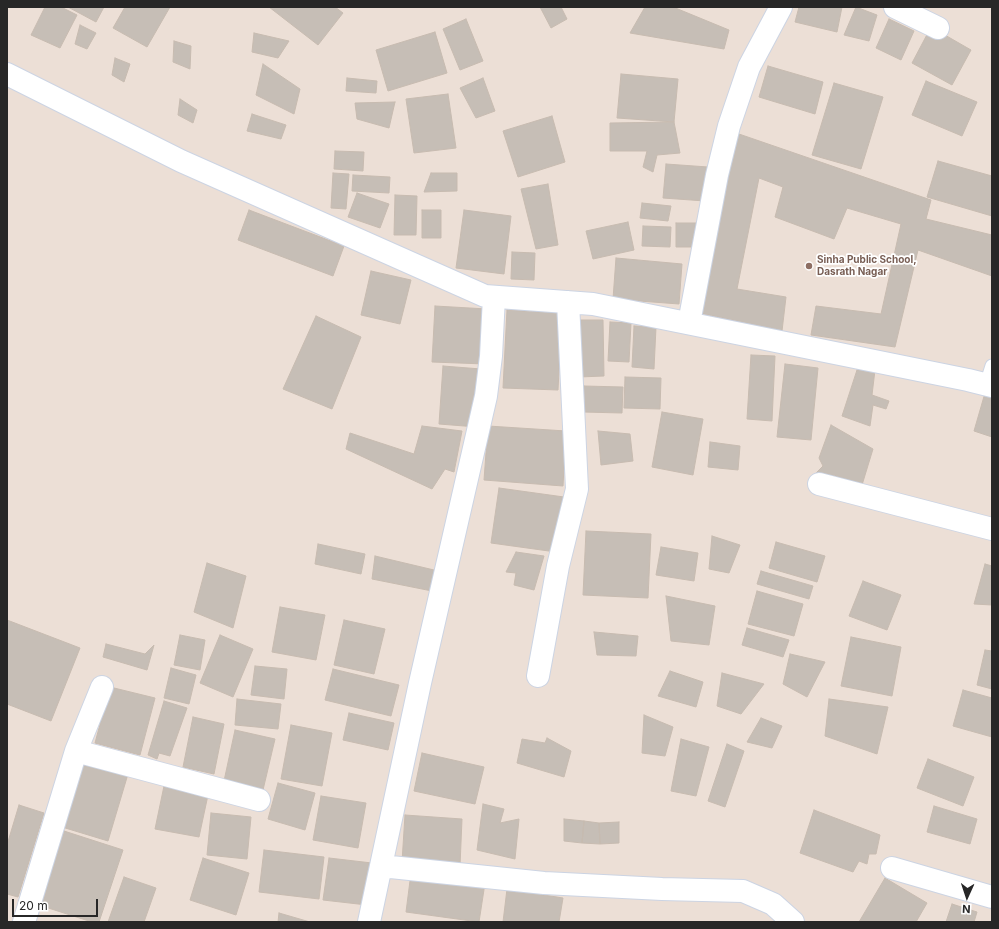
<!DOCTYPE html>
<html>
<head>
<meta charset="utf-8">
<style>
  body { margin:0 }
  #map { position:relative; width:999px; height:929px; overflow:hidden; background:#ecdfd6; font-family:Inter,sans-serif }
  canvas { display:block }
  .frame { position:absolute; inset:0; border:8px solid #272727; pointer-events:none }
  .north { position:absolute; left:947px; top:877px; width:40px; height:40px; -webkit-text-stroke:3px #fff; paint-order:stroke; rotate:183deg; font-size:11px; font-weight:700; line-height:16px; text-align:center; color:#272727 }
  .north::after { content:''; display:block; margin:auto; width:14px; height:18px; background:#272727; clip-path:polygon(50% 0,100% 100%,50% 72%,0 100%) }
  .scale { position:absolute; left:12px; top:899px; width:86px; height:18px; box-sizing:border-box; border:2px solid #272727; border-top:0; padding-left:5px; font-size:12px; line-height:14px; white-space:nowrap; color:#272727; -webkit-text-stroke:3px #fff; paint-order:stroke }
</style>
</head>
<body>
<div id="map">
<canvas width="999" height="929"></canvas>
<div class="frame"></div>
<div class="north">N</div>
<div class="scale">20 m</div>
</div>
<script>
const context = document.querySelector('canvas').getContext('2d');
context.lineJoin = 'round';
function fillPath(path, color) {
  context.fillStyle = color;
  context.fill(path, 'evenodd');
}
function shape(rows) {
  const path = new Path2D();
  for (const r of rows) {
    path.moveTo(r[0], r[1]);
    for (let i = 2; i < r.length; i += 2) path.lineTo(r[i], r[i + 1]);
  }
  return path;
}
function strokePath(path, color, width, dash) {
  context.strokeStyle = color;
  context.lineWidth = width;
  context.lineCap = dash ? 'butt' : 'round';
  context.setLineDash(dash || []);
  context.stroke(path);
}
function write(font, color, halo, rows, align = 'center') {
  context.font = font + ' Inter,sans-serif';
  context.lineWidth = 3.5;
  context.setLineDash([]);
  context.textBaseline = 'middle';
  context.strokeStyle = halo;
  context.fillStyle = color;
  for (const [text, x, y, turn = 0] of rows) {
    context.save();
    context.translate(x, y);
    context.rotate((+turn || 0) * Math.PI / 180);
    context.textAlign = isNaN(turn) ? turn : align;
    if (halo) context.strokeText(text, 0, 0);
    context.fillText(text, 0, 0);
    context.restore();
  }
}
const building = shape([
  [45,7,61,7,77,15,60,48,31,35,45,7],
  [68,7,104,7,96,22,68,7],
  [125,7,170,7,147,47,113,28,125,7],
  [269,7,335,7,343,13,318,45,269,7],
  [540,7,561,7,567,19,551,28,540,7],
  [645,7,673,7,729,30,724,49,630,33,645,7],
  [799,7,842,7,837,32,795,22,799,7],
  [856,7,877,15,869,41,844,35,856,7],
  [466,19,483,61,460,70,443,29,466,19],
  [889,19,914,31,901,60,876,48,889,19],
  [80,25,96,33,87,49,75,44,80,25],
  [931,27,971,50,952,85,912,63,931,27],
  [435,32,447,73,388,91,376,50,435,32],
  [254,33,289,41,278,58,252,52,254,33],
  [174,41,191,46,190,69,173,62,174,41],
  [115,58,130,64,124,82,112,75,115,58],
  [263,64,300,89,294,114,256,95,263,64],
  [768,66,823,82,815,114,759,97,768,66],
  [621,74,678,79,674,122,617,118,621,74],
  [347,78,377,81,376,93,346,91,347,78],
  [483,78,495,111,476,118,460,88,483,78],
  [926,81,977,102,962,136,912,115,926,81],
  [834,83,883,97,861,169,812,155,834,83],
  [448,94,456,148,414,153,406,99,448,94],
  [180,99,197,110,193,123,178,115,180,99],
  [395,102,389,128,357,119,355,103,395,102],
  [252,114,286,125,281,139,247,131,252,114],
  [552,116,565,162,518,177,503,131,552,116],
  [674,122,680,153,657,155,653,172,643,167,647,151,610,151,610,123,674,122],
  [736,133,931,200,926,219,992,235,992,276,918,250,895,347,811,335,816,306,881,314,901,224,847,208,834,239,775,217,783,187,759,178,737,289,786,297,782,331,699,313,736,133],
  [335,151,364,152,363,171,334,169,335,151],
  [938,161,992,176,992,216,927,197,938,161],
  [666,164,708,167,705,201,663,198,666,164],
  [333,173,349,174,346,209,331,208,333,173],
  [431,173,457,173,457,191,424,192,431,173],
  [353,175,390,177,389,193,352,191,353,175],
  [548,184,558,245,536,249,521,189,548,184],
  [357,193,389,204,380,228,348,217,357,193],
  [395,195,417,196,416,235,394,235,395,195],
  [642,203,671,206,668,221,640,218,642,203],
  [249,210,344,246,333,276,238,240,249,210],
  [422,210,441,210,441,238,422,238,422,210],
  [464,210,511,216,504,274,456,268,464,210],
  [628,222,634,250,593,259,586,231,628,222],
  [676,223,697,223,697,247,676,247,676,223],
  [643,226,671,227,670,247,642,246,643,226],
  [512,252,535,253,534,280,511,279,512,252],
  [616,258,682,264,679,304,613,299,616,258],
  [371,271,411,280,400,324,361,315,371,271],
  [435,306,487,309,485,364,432,362,435,306],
  [507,310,562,313,558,390,503,388,507,310],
  [316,316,361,337,332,409,283,389,316,316],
  [577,320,603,320,604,376,579,377,577,320],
  [610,322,631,323,629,362,608,361,610,322],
  [634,326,656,327,654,369,632,367,634,326],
  [751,355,775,356,772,421,747,419,751,355],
  [785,364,818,368,811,440,777,437,785,364],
  [443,366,481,369,477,427,439,424,443,366],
  [857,370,875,370,872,395,889,401,886,409,873,405,870,426,842,416,857,370],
  [625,377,661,378,660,409,624,408,625,377],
  [584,386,623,387,622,413,583,412,584,386],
  [985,393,992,395,992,437,974,431,985,393],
  [662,412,703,419,693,475,652,467,662,412],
  [831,425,873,449,862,485,832,475,828,481,815,474,823,466,819,458,831,425],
  [422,426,462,431,454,472,445,469,432,489,346,449,350,433,414,454,422,426],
  [488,426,566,431,563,486,484,480,488,426],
  [598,431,630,434,633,461,601,465,598,431],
  [710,442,740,446,738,470,708,467,710,442],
  [499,488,564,497,556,552,491,543,499,488],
  [586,531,651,534,648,598,583,595,586,531],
  [712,536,740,545,729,573,709,569,712,536],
  [776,542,825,556,817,582,769,568,776,542],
  [318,544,365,554,361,574,315,564,318,544],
  [661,547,698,553,694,581,656,575,661,547],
  [516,552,544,556,534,590,514,585,516,573,506,572,516,552],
  [375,556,434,570,432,591,372,579,375,556],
  [207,563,246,576,233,628,194,612,207,563],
  [985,564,992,566,992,605,974,604,985,564],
  [761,571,813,586,809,599,757,584,761,571],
  [863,581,901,595,887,630,849,616,863,581],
  [757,591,803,604,794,636,748,624,757,591],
  [666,596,715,606,709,645,671,641,666,596],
  [280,607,325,615,316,660,272,652,280,607],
  [7,620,80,648,51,721,7,704,7,620],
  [344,620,385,629,374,674,334,665,344,620],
  [747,628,789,640,783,657,742,645,747,628],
  [594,632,638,636,636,656,597,655,594,632],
  [180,635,205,640,200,670,174,665,180,635],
  [220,635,253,649,233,697,200,683,220,635],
  [851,637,901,647,892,696,841,686,851,637],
  [106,644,145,654,154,645,147,670,103,657,106,644],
  [985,650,992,651,992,689,977,685,985,650],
  [790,654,825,662,807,697,783,684,790,654],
  [255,666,287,669,284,699,251,695,255,666],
  [171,668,196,675,189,704,164,698,171,668],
  [333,669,399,685,391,716,325,700,333,669],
  [670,671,703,682,696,707,658,696,670,671],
  [722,673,764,684,741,714,717,706,722,673],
  [110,687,155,698,140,755,95,743,110,687],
  [963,690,992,698,992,737,953,726,963,690],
  [237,699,281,704,278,729,235,725,237,699],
  [829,699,888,707,877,754,825,736,829,699],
  [164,701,187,708,170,756,159,753,157,759,148,755,164,701],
  [349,713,394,723,388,750,343,740,349,713],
  [644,715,673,727,665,756,642,753,644,715],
  [193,717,224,724,214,774,183,767,193,717],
  [761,718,782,726,772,748,747,742,761,718],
  [291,725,332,733,322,786,281,779,291,725],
  [235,730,275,739,263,790,224,781,235,730],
  [547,738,571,751,564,777,517,763,522,739,545,743,547,738],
  [681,739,709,747,696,796,671,791,681,739],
  [727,744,744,751,725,807,708,801,727,744],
  [422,753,484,767,475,804,414,791,422,753],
  [928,759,974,777,963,806,917,788,928,759],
  [82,760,128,774,108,841,62,827,82,760],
  [278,783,315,793,305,830,268,819,278,783],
  [164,786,208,795,199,837,155,829,164,786],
  [321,796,366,803,358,848,313,840,321,796],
  [483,804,504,809,500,823,519,819,515,859,477,850,483,804],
  [19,805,44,813,18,897,7,894,7,845,19,805],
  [934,806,977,819,970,844,927,832,934,806],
  [814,810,880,835,876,854,869,854,867,864,859,861,853,872,800,853,814,810],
  [211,813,251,817,247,859,207,855,211,813],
  [405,815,462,819,460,866,402,862,405,815],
  [564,819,584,821,582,843,564,841,564,819],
  [584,821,599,823,600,844,582,843,584,821],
  [619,822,619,843,600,844,599,823,619,822],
  [64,831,123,850,99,922,92,922,39,905,64,831],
  [264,850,324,857,319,899,259,892,264,850],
  [203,858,249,873,236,915,190,900,203,858],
  [329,858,372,863,367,905,323,900,329,858],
  [411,873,485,883,479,922,406,912,411,873],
  [124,877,156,888,144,922,108,922,124,877],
  [885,878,927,903,916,922,859,922,885,878],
  [507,889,563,898,559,922,503,922,507,889],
  [952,904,977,912,974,922,946,922,952,904],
  [279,913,310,922,278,922,279,913]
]);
fillPath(building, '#c6beb6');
strokePath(building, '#c7bbb0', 1);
const service = shape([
  [986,385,992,366]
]);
const minor = shape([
  [895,7,938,28],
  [7,74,181,161,485,296,593,304,968,380,992,386],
  [689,323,717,175,729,126,749,67,781,7],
  [819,484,992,529],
  [538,676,558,566,577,489,568,302],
  [76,751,259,800],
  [381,866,544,883,662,889,743,891,773,904,793,922],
  [892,868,992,897],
  [24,922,76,751,102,687],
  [369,922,420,683,486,396,491,356,494,297]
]);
strokePath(service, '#ccd4e3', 15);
strokePath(minor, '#ccd4e3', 24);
strokePath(service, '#fff', 13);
strokePath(minor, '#fff', 22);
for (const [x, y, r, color] of [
  [809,266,4,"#8d6e63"]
]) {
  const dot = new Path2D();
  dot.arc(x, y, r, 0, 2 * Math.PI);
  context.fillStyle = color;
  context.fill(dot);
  strokePath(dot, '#fff', 1.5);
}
write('bold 10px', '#785e54', '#fff', [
  ["Sinha Public School,",817,260],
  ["Dasrath Nagar",817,272]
], 'left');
</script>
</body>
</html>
